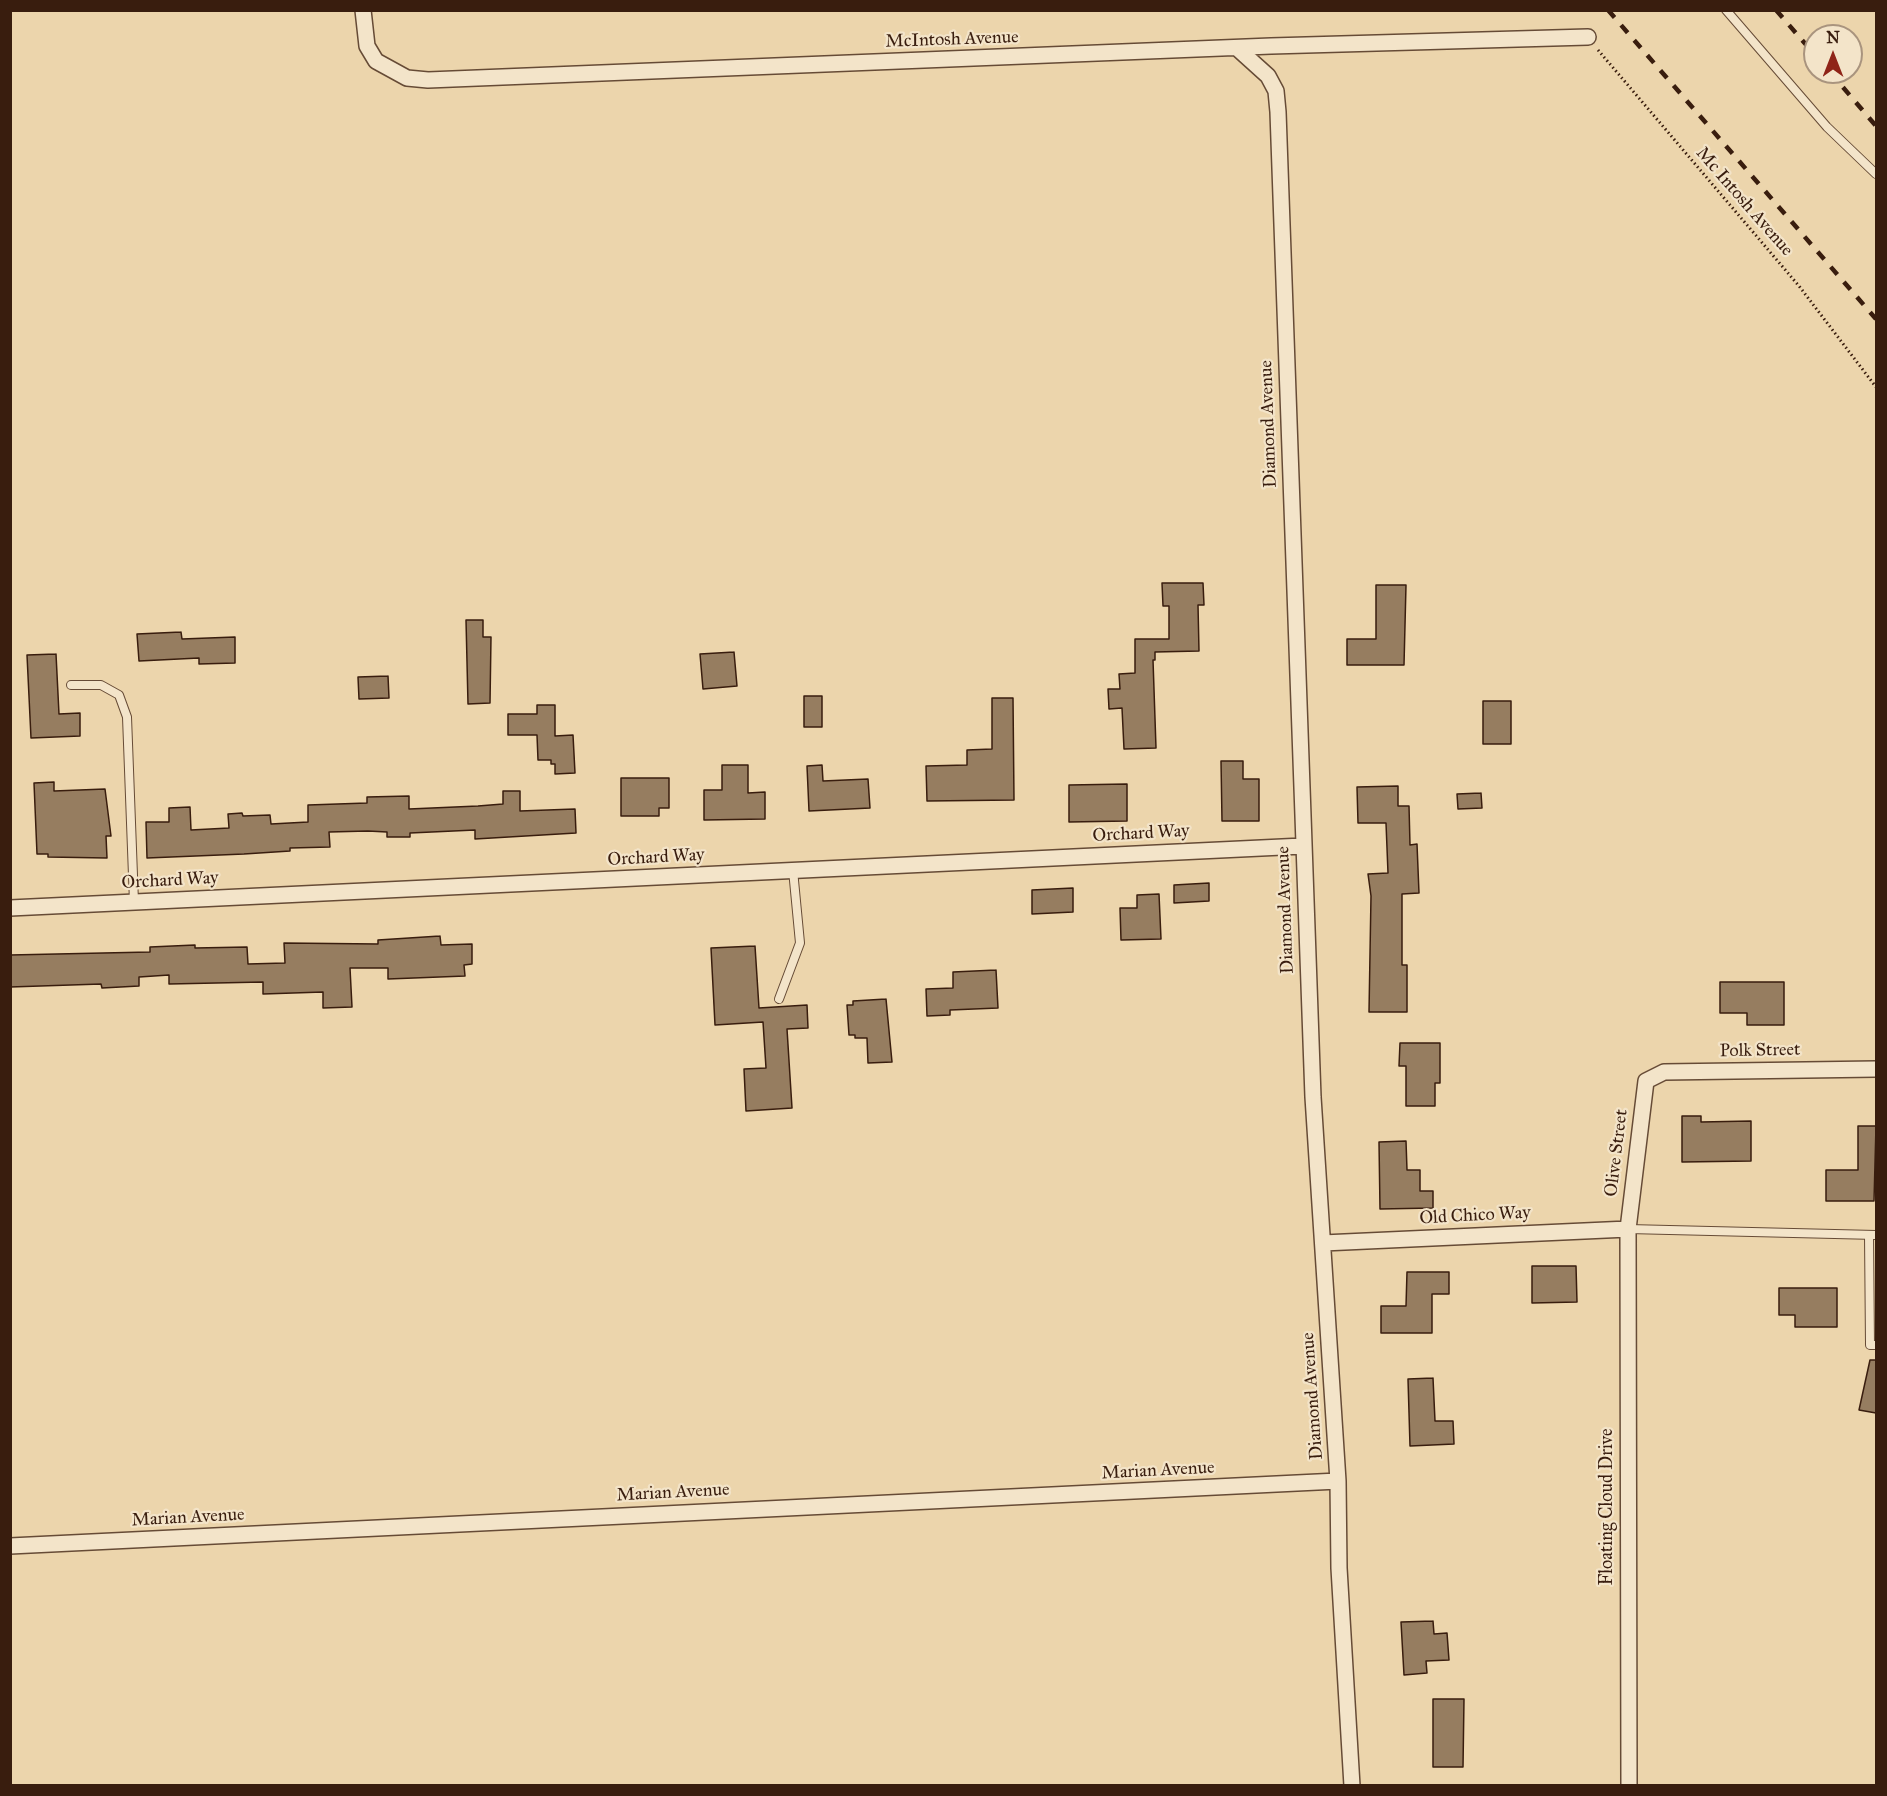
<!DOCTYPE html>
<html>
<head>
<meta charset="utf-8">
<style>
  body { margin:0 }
  #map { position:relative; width:1887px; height:1796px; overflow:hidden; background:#ecd5ac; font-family:"IM FELL Great Primer",serif }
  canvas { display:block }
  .frame { position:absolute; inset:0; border:12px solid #391d0e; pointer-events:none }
  .north { position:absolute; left:1803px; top:24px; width:60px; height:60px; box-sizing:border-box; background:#f3e4c9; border:2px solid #a9947e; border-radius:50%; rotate:0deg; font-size:16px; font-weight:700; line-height:24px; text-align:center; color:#391d0e }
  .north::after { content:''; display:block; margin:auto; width:21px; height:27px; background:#8f2418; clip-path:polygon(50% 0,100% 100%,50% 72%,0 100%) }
</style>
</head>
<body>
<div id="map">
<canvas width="1887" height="1796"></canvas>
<div class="frame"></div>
<div class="north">N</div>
</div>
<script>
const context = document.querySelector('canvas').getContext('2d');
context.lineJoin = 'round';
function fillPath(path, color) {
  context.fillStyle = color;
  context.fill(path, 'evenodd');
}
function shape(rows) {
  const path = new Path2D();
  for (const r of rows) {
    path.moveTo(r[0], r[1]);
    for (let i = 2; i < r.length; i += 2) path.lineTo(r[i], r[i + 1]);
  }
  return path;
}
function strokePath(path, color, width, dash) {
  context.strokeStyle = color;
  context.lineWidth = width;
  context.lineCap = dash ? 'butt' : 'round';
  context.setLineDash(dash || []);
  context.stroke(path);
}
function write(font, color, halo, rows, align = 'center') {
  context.font = font + ' "IM FELL Great Primer",serif';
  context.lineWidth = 4.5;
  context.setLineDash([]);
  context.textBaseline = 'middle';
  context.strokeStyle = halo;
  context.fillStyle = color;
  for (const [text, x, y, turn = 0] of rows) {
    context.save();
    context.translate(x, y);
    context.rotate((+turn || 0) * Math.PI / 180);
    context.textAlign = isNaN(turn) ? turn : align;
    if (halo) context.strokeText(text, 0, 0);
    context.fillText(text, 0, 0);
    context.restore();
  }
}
const building = shape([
  [1162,583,1203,583,1204,605,1198,605,1199,651,1155,652,1155,660,1153,660,1156,748,1124,749,1122,708,1109,709,1108,689,1120,689,1119,674,1135,673,1135,639,1169,639,1169,606,1163,606,1162,583],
  [1376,585,1406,585,1404,665,1347,665,1347,639,1376,639,1376,585],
  [466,620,483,620,483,637,491,637,490,703,468,704,466,620],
  [181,632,182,639,235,637,235,663,199,664,199,658,139,661,137,634,181,632],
  [734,652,737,686,703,689,700,654,734,652],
  [56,654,59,714,80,713,80,736,31,738,27,655,56,654],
  [388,676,389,698,359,699,358,677,388,676],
  [804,696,822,696,822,727,804,727,804,696],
  [992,698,1013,698,1014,800,927,801,926,766,967,765,967,750,992,749,992,698],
  [1483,701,1511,701,1511,744,1483,744,1483,701],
  [537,705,555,705,555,736,573,735,575,773,555,774,555,764,551,764,551,760,538,760,537,735,508,735,508,714,537,714,537,705],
  [1221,761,1243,761,1243,779,1259,779,1259,821,1222,821,1221,761],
  [722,765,748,765,748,793,765,792,765,819,704,820,704,790,722,790,722,765],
  [822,765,823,781,868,779,870,808,809,811,807,766,822,765],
  [621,778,669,778,669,808,659,808,659,816,621,816,621,778],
  [54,782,54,791,105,789,111,836,106,836,107,858,48,857,48,854,37,854,34,783,54,782],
  [1127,784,1127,821,1069,822,1069,785,1127,784],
  [1398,786,1398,806,1409,806,1410,845,1417,844,1419,893,1402,894,1402,965,1407,965,1407,1012,1369,1012,1371,896,1368,874,1388,873,1386,823,1358,823,1357,787,1398,786],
  [503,791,520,791,520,811,575,809,576,833,475,839,475,830,410,833,410,837,387,837,387,832,368,831,329,832,330,847,290,848,290,851,244,854,147,858,146,822,169,822,169,808,190,807,191,830,229,828,228,814,242,813,243,816,270,815,271,824,308,822,308,805,367,803,367,797,409,796,409,809,478,806,503,804,503,791],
  [1481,793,1482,808,1458,809,1457,794,1481,793],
  [1209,883,1209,901,1174,903,1174,885,1209,883],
  [1073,888,1073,912,1032,914,1032,890,1073,888],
  [1159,894,1161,939,1121,940,1120,908,1137,908,1137,895,1159,894],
  [440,936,441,945,472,944,472,964,464,965,465,976,388,979,388,968,350,968,352,1007,323,1008,323,992,263,994,263,982,169,984,169,975,139,977,139,986,102,988,101,984,10,987,10,955,150,952,150,947,195,945,195,948,247,947,248,964,285,963,284,943,378,944,378,940,440,936],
  [755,946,759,1008,807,1005,808,1028,787,1029,792,1108,746,1111,744,1069,766,1068,763,1022,715,1025,711,948,755,946],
  [996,970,998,1008,950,1010,950,1015,927,1016,926,989,953,988,953,972,996,970],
  [1720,982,1784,982,1784,1025,1747,1025,1747,1013,1720,1013,1720,982],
  [886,999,892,1062,868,1063,867,1038,855,1038,855,1035,849,1035,847,1005,853,1005,853,1001,886,999],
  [1400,1043,1440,1043,1440,1083,1435,1083,1435,1106,1406,1106,1406,1066,1399,1066,1400,1043],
  [1682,1116,1701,1116,1701,1122,1751,1121,1751,1161,1682,1162,1682,1116],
  [1858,1126,1876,1126,1874,1201,1826,1201,1826,1170,1858,1170,1858,1126],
  [1406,1141,1407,1170,1420,1170,1420,1191,1433,1191,1433,1208,1380,1209,1379,1142,1406,1141],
  [1532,1266,1576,1266,1577,1302,1532,1303,1532,1266],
  [1407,1272,1449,1272,1449,1294,1432,1294,1432,1333,1381,1333,1381,1306,1406,1306,1407,1272],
  [1779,1288,1837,1288,1837,1327,1795,1327,1795,1315,1779,1315,1779,1288],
  [1870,1360,1876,1360,1876,1413,1859,1410,1870,1360],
  [1433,1378,1435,1421,1453,1421,1454,1444,1410,1446,1408,1379,1433,1378],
  [1433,1621,1434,1634,1447,1633,1449,1660,1426,1661,1427,1673,1404,1675,1401,1622,1433,1621],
  [1433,1699,1464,1699,1463,1767,1433,1767,1433,1699]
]);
fillPath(building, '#967d60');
strokePath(building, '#391d0e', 1.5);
const lane = shape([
  [1726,10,1827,127,1876,174],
  [71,685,101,685,119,695,127,717,134,902],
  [779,999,800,943,793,870],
  [1628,1229,1876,1235],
  [1869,1235,1870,1345,1876,1345]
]);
const street = shape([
  [363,10,367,46,376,61,407,78,428,80,1271,46,1588,37],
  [1237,48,1268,76,1276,91,1278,112,1313,1097,1338,1481,1339,1568,1352,1786],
  [10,908,1303,846],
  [1323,1243,1628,1229],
  [10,1546,1338,1481],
  [1629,1786,1628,1229,1646,1081,1664,1072,1876,1069]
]);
strokePath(lane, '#664b36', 10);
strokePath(street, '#664b36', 18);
strokePath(shape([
  [1598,50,1799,286,1876,387]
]), '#391d0e', 3, [1.5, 3]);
strokePath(lane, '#f3e4c9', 8);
strokePath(street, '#f3e4c9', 15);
strokePath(shape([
  [1608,10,1876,319],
  [1776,10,1815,55],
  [1830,72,1876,126]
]), '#391d0e', 4.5, [10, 10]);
write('18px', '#391d0e', '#f3e4c9', [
  ["McIntosh Avenue",952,40,-2],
  ["Mc Intosh Avenue",1744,202,49],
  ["Diamond Avenue",1269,424,-92],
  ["Orchard Way",1141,834,-3],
  ["Orchard Way",656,858,-3],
  ["Orchard Way",170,881,-3],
  ["Diamond Avenue",1286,910,-92],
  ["Polk Street",1760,1051,-1],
  ["Olive Street",1617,1153,-83],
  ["Old Chico Way",1475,1216,-3],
  ["Diamond Avenue",1313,1396,-94],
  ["Marian Avenue",1158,1471,-3],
  ["Marian Avenue",673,1493,-3],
  ["Floating Cloud Drive",1608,1507,-90],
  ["Marian Avenue",188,1518,-3]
]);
</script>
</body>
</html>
